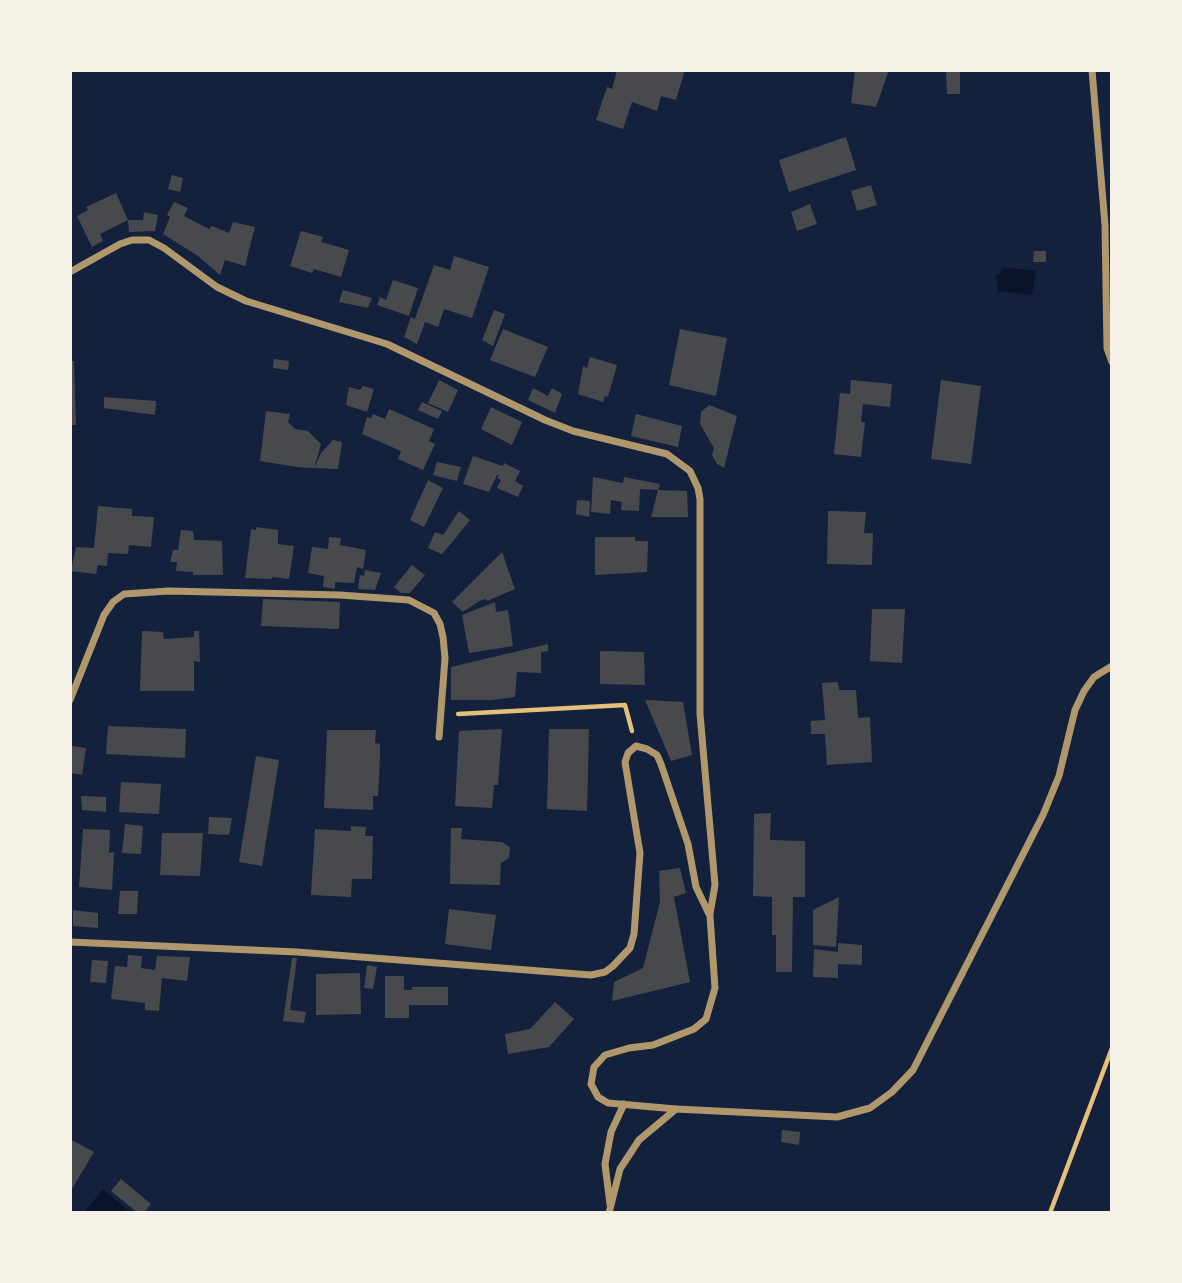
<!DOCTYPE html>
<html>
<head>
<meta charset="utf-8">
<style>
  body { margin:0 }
  #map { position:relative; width:1182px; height:1283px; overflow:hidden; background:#14213d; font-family:"Asap Condensed",sans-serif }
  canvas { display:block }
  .frame { position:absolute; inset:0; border:72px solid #f6f1e7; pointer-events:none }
</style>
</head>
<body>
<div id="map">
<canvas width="1182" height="1283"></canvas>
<div class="frame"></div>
</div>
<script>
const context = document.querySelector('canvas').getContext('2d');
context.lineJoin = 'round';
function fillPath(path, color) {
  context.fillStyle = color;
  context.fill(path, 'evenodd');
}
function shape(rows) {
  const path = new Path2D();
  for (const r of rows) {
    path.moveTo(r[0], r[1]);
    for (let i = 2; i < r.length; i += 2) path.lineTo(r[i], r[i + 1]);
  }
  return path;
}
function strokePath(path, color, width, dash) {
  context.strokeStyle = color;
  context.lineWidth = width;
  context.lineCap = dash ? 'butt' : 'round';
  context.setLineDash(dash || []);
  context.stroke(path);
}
fillPath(shape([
  [1002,267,1036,271,1032,295,997,291,998,284,995,277,1000,273],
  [103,1189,131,1213,90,1213,86,1210]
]), '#0b132b');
fillPath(shape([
  [617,70,643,72,643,70,685,70,676,100,661,96,657,111,632,102,623,129,596,120,607,87,612,89],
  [855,70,889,70,876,107,851,103],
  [946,70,960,70,960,94,947,94],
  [846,137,856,170,789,192,779,160],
  [172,175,183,178,180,192,168,189],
  [871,185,877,205,857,211,851,191],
  [116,193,128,220,100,234,103,241,92,247,77,216,88,210,86,207],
  [174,202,188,208,184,216,209,229,212,226,229,233,233,222,255,227,245,266,225,260,220,275,198,256,163,234,170,217,167,215],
  [810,204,817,224,797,231,791,212],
  [144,212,158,215,155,231,129,232,128,220,143,220],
  [301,231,323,237,321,242,349,250,341,277,314,269,312,273,290,266],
  [1034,251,1046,251,1046,262,1033,262],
  [454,256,489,267,472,318,444,309,438,327,425,322,417,344,404,337,411,317,415,319,434,265,450,270],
  [393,280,418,288,409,316,377,305,380,297,386,300],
  [343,290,372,298,368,308,339,302],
  [494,310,505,314,493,346,482,340],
  [503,329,548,347,535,377,490,360],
  [680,329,727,338,716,396,669,385],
  [590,357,617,365,608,397,605,396,603,402,578,394,583,366,587,368],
  [274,359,289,361,288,370,273,368],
  [70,361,74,361,76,425,70,425],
  [439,380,458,390,448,412,428,403],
  [851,380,892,384,890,407,863,404,861,422,865,422,861,457,834,454,840,393,850,394],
  [941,380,981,386,971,464,931,459],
  [363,386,374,389,367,412,346,405,349,387,360,390],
  [533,388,548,396,552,388,562,394,555,413,528,400],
  [104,397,156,401,155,415,104,408],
  [422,402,442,411,438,419,418,410],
  [709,405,737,416,724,468,717,464,712,455,714,448,700,424,701,412],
  [491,407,522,422,512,445,481,429],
  [389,409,434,429,429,441,435,444,423,470,398,459,401,451,362,434,367,417,371,418,373,414,385,419],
  [266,411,290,414,288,422,295,429,308,431,321,444,314,468,321,453,333,440,342,442,338,469,314,468,297,467,260,461],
  [636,414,682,426,678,447,631,436],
  [473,456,503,466,504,463,520,471,515,481,523,486,518,497,497,488,501,480,497,478,499,475,497,475,489,492,463,484],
  [437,462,461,467,457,481,433,475],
  [593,477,623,483,624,477,660,484,658,490,640,489,639,511,621,510,622,502,611,500,610,514,591,512],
  [428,480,443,488,424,527,410,520],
  [658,490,687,491,688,517,651,517],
  [577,500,590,501,589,517,576,514],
  [98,506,132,509,132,516,154,517,151,547,129,545,128,554,108,553,107,566,98,565,96,574,71,571,76,547,94,548],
  [459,511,470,520,454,540,442,554,428,548,435,532,443,535],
  [828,511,866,512,864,533,873,533,872,565,827,564],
  [256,527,278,530,278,544,294,546,289,579,273,577,271,579,245,578,251,529,256,530],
  [181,530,193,531,194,540,222,541,223,575,193,575,193,572,176,571,177,562,170,562,173,550,178,550],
  [329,537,341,538,340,545,366,550,363,569,357,567,354,583,335,582,335,589,323,587,324,576,308,573,312,547,328,549],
  [595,537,635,537,635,541,648,541,647,572,595,575],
  [502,552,515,589,487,601,486,599,479,601,463,612,452,602],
  [412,565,425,575,410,593,401,593,394,587],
  [365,570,381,573,375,590,358,589,360,575,364,576],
  [263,599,340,602,339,629,261,626],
  [495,602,496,612,508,610,513,646,469,653,462,615],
  [872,609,905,609,902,663,870,661],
  [142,631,163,632,164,639,194,637,194,631,199,631,200,662,194,661,194,691,140,691],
  [548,644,548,651,541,652,541,673,517,672,515,697,492,700,451,700,451,667],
  [600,651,644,652,645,685,600,684],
  [838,682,839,690,856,690,858,718,870,717,872,762,827,765,825,734,811,734,811,721,825,720,822,683],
  [645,700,683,702,692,755,671,761],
  [108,726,186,729,185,758,106,754],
  [502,729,498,785,494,785,492,808,455,806,459,731],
  [549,729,589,729,587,811,547,809],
  [327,730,376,730,375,743,380,744,380,757,378,796,373,796,373,810,324,808],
  [72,746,86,748,82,775,70,773],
  [256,756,279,760,262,866,239,862],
  [121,782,161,784,159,814,119,812],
  [81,796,106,797,106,812,82,810],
  [771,813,770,840,805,841,805,897,793,897,792,972,776,972,776,935,772,935,772,897,753,896,754,814],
  [209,817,232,818,229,835,208,834],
  [125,824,143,826,141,854,122,853],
  [351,826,366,827,365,836,373,836,372,879,352,879,351,897,311,895,315,829,351,831],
  [451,828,462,828,461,839,502,842,510,847,509,858,501,863,500,885,450,884],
  [83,829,110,830,109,853,114,852,112,890,79,887],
  [162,833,203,833,200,876,160,875],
  [680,868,686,893,674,897,690,982,612,1001,614,982,643,968,660,902,659,871],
  [120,891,138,891,137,914,118,914],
  [839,897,836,947,813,945,813,910],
  [449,909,496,915,491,950,445,944],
  [73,910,98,913,98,928,73,926],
  [838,943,862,945,862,965,838,964,838,978,813,977,814,949,838,952],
  [128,955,142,956,141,968,155,970,157,956,190,957,187,981,162,978,159,1011,145,1010,145,1003,111,999,115,966,127,967],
  [292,958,297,958,290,1010,306,1012,304,1023,283,1021],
  [92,960,108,961,106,983,90,982],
  [367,965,377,967,373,989,364,988],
  [360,973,361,1014,316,1015,316,974],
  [385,976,404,976,404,990,412,990,412,987,448,987,448,1005,409,1005,409,1018,385,1018],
  [555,1002,574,1019,549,1047,508,1054,505,1034,530,1029],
  [782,1130,800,1132,799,1145,781,1142],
  [70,1139,94,1152,72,1189,70,1188],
  [121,1179,151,1204,144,1213,138,1213,111,1191]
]), '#48494c');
strokePath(shape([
  [458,714,625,705,632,731],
  [1050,1213,1112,1048]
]), '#e5c07b', 4.5);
strokePath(shape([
  [1092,70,1105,225,1107,348,1112,362],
  [70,272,120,244,132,240,149,240,164,248,217,287,246,301,387,344,545,420,573,431,667,454,690,471,698,488,700,499,700,714,715,885,710,914],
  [70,700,104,615,113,602,124,594,169,591,340,595,409,600,434,613,440,624,443,637,445,658,439,737],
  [70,942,297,952,591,975,605,972,613,966,630,948,634,934,640,853,625,762,628,753,636,746,647,749,657,755,661,764,688,844,696,887,710,916,715,988,706,1019,694,1029,653,1045,629,1048,605,1055,594,1067,591,1084,598,1097,608,1103,676,1109,837,1117,870,1108,892,1092,913,1070,1043,815,1059,776,1075,710,1084,691,1094,677,1112,666],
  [610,1204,605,1164,611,1132,624,1104],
  [609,1213,620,1169,639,1140,676,1109]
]), '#b1986c', 7);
</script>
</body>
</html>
